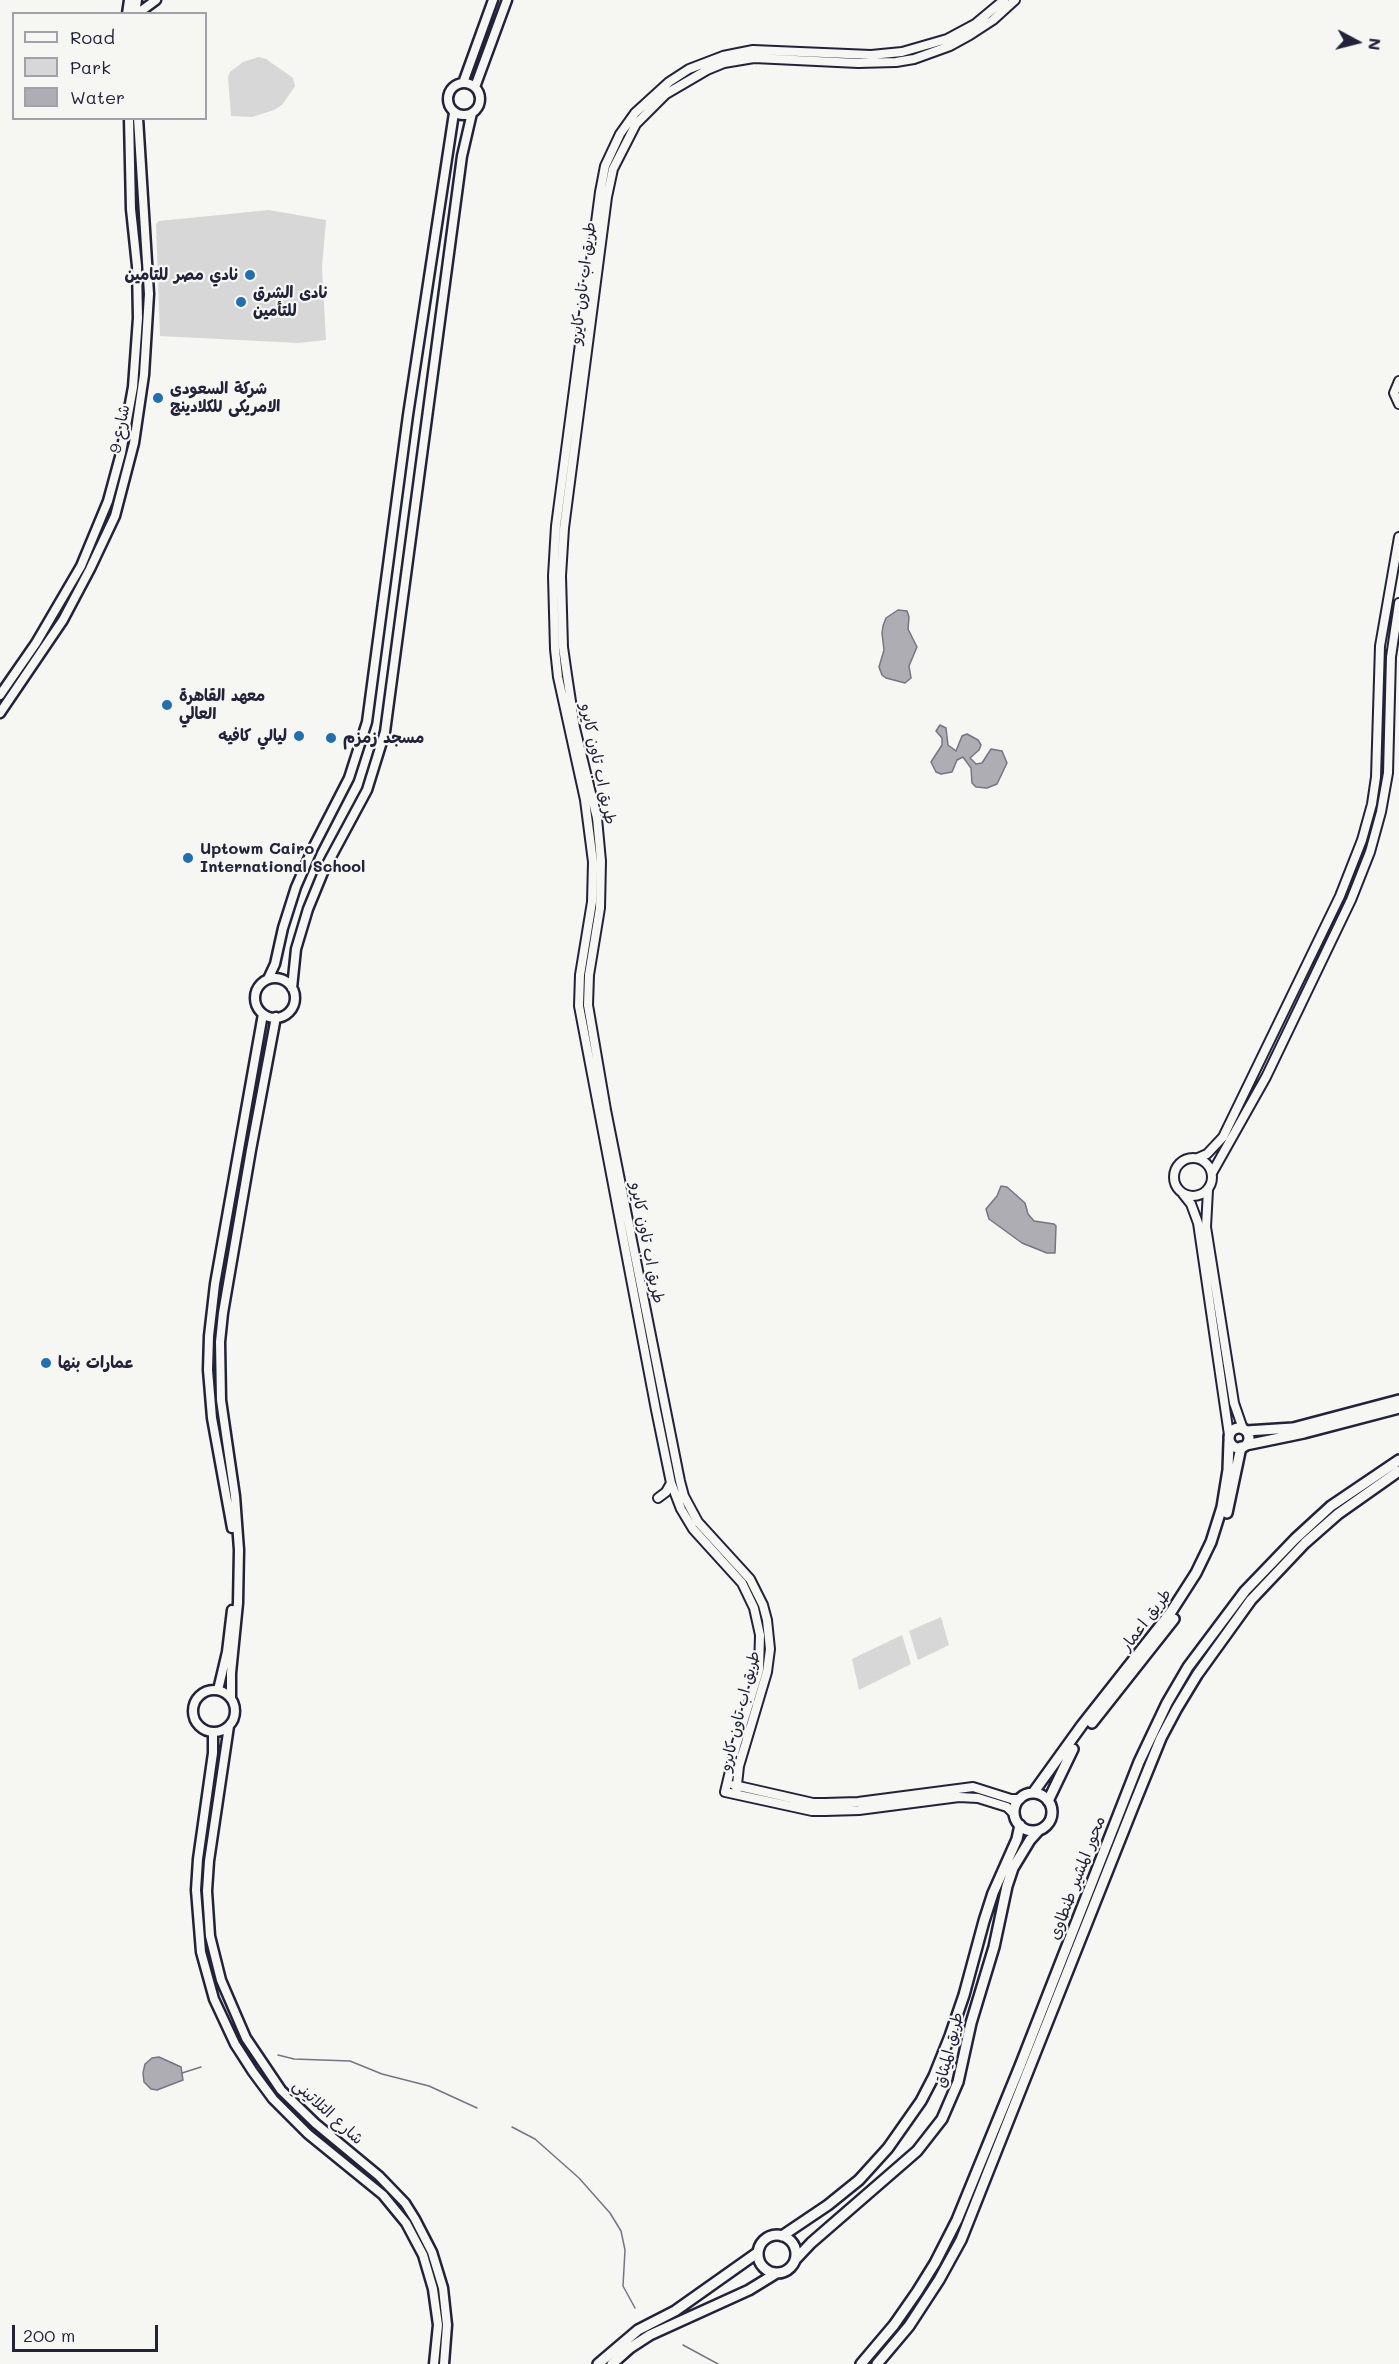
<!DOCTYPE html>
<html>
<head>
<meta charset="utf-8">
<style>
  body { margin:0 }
  #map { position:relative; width:1399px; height:2364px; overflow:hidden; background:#f6f6f2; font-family:Mali,sans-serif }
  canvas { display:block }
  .legend { position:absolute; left:12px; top:12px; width:195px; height:108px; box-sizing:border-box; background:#f6f6f2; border:2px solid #a1a1a9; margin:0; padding:8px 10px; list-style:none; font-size:18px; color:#22223b }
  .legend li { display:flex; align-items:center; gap:12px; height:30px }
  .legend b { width:30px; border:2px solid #a1a1a9 }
  .north { position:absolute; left:1327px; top:12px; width:60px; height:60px; -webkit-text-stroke:4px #f6f6f2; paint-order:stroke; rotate:97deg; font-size:16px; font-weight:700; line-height:24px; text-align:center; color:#22223b }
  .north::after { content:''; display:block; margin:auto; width:21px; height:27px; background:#22223b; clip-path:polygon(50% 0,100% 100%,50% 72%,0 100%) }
  .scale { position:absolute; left:12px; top:2325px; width:146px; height:27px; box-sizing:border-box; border:3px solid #22223b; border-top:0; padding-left:8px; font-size:18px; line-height:21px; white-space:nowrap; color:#22223b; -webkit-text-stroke:4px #f6f6f2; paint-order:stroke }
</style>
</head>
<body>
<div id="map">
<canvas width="1399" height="2364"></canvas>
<ul class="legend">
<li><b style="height:8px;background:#f6f6f2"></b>Road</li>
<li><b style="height:16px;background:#d7d7d7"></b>Park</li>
<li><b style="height:16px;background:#adadb3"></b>Water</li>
</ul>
<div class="north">N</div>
<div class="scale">200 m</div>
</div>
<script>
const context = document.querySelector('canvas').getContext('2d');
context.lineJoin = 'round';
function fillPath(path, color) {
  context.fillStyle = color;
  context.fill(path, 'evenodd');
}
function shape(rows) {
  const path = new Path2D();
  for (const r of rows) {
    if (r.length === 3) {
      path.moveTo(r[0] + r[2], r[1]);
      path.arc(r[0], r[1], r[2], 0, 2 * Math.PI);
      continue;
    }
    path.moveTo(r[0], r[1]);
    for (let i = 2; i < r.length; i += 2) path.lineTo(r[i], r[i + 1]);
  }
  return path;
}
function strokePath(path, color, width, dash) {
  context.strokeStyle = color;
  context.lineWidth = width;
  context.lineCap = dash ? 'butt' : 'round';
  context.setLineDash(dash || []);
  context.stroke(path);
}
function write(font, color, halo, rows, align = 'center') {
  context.font = font + ' Mali,"Playpen Sans Arabic",sans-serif';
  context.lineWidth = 4.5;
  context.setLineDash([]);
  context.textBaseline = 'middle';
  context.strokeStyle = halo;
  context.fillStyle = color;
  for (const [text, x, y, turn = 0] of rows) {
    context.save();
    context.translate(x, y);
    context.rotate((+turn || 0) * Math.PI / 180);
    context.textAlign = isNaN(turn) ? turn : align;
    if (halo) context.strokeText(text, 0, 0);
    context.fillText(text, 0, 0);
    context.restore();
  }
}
fillPath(shape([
  [259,57,266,59,293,78,295,86,282,105,274,110,252,117,231,116,228,77,230,72,243,62],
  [269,210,326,220,322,268,326,340,298,343,160,336,156,224,159,221],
  [941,1617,949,1645,918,1660,909,1631],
  [902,1635,911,1664,859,1690,852,1659]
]), '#d7d7d7');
const water = shape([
  [898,610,907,611,909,617,908,629,917,647,909,666,911,678,905,683,886,678,882,675,879,667,884,650,882,633,883,626,886,618,898,610],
  [940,725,946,728,948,745,956,751,962,736,967,734,978,740,981,745,979,750,970,758,976,764,982,763,991,749,1002,751,1007,763,997,784,987,788,976,787,972,783,971,768,963,757,957,760,952,772,941,774,936,772,931,762,942,745,942,738,936,731,940,725],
  [1001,1186,1007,1187,1025,1203,1028,1214,1034,1221,1054,1224,1056,1226,1055,1253,1047,1253,1022,1243,989,1219,986,1209,997,1196,1001,1186],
  [159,2057,181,2067,183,2080,157,2090,151,2089,144,2082,143,2073,145,2064,152,2058,159,2057]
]);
fillPath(water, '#adadb3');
strokePath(water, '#757583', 1.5);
strokePath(shape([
  [278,2055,294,2059,350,2061,382,2074,429,2086,477,2108],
  [182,2073,201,2067],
  [512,2127,535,2139,579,2178,610,2213,621,2231,625,2250,623,2286,635,2308],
  [683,2345,718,2364]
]), '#757583', 1.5);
const tertiary = shape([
  [1004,0,975,24,947,39,902,52,871,55,753,50,723,56,689,69,669,82,635,113,620,134,605,166,600,192,556,526,553,576,555,649,558,677,585,800,593,862,592,902,580,975,579,1006,656,1410,671,1483,681,1509,693,1529,742,1583,754,1608,760,1635,759,1670,736,1746,725,1792,812,1811,825,1811,859,1810,959,1797,978,1798,1007,1807,1014,1814],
  [1399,381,1394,393,1399,404],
  [1193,1177,19],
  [1198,1158,1207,1154,1223,1137,1340,896,1362,840,1372,804,1376,777,1380,646,1399,537],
  [1212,1173,1266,1077,1351,900,1370,852,1381,812,1388,773,1391,657,1399,603],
  [1208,1190,1206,1227,1234,1403,1243,1429],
  [1183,1194,1191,1204,1198,1223,1229,1435],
  [658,1498,666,1492,671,1483],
  [734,1785,813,1803,825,1803,858,1802,973,1787,1011,1799,1020,1799],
  [736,1794,739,1766,767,1672,770,1649,767,1620,763,1605,750,1579,698,1522,684,1496,680,1481,606,1110,588,1005,589,975,600,908,601,861,597,818,575,728,567,675,563,647,561,576,564,528,607,197,613,169,636,124,666,94,707,70,724,63,754,58,858,63,896,62,914,59,950,46,970,35,993,20,1015,0]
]);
const secondary = shape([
  [127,14,129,0],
  [135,14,137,0],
  [137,14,156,0],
  [464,99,16],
  [463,83,493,0],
  [475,87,507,0],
  [0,695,36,643,81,566,108,501,121,453,133,387,138,318,137,266,131,209,129,118],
  [0,713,63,620,90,569,115,516,134,443,144,375,149,294,138,118],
  [275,998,20],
  [268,979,275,964,283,928,296,887,313,848,349,778,367,722,408,415,454,113],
  [292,988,296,949,308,909,324,870,367,790,385,732,462,156,472,113],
  [232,1528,212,1418,208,1370,209,1336,215,1284,263,1014],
  [214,1711,21],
  [218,1690,227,1652,232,1610],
  [231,1698,231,1673,238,1603,239,1550,235,1496,221,1400,220,1342,223,1313,251,1150,276,1017],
  [229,1726,209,1861,207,1891,210,1936,221,1980,246,2038,281,2090,315,2123,379,2176,405,2203,415,2219,432,2252,443,2288,447,2325,444,2364],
  [213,1733,213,1753,198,1859,196,1890,201,1952,214,1999,235,2044,253,2072,273,2099,308,2134,383,2195,406,2223,423,2255,433,2289,438,2325,434,2364]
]);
const primary = shape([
  [1239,1438,10],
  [1246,1431,1293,1428,1399,1400],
  [1246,1445,1304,1433,1399,1408],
  [1227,1513,1241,1447],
  [1092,1723,1174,1619],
  [1033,1793,1082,1725,1171,1612,1196,1573,1211,1542,1222,1507,1228,1470,1229,1441],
  [1033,1812,19],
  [1048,1801,1073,1749],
  [777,2254,19],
  [782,2236,828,2205,859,2180,888,2148,921,2101,934,2076,950,2036,964,1995,984,1921,993,1893,1017,1839,1020,1825],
  [795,2260,811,2243,917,2151,942,2119,958,2082,971,2023,994,1947,1007,1886,1013,1868,1030,1840,1039,1830],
  [598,2364,638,2330,675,2311,757,2253],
  [612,2364,630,2348,650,2335,749,2290,775,2274]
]);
const trunk = shape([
  [861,2364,894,2325,917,2292,935,2263,957,2220,1020,2066,1139,1762,1167,1703,1188,1667,1245,1591,1295,1539,1331,1506,1399,1460],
  [877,2364,909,2326,939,2280,961,2240,1133,1807,1161,1738,1177,1708,1197,1675,1251,1600,1305,1543,1338,1514,1399,1471]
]);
strokePath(tertiary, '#22223b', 12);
strokePath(secondary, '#22223b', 13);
strokePath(primary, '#22223b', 14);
strokePath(trunk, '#22223b', 14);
strokePath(tertiary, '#f6f6f2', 8);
strokePath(secondary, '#f6f6f2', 8);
strokePath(primary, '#f6f6f2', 9);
strokePath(trunk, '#f6f6f2', 9);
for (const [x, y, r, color] of [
  [250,275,6,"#1f6fb2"],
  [241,302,6,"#1f6fb2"],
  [158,398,6,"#1f6fb2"],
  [167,705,6,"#1f6fb2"],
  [299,736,6,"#1f6fb2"],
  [331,738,6,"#1f6fb2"],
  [188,858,6,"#1f6fb2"],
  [46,1363,6,"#1f6fb2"]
]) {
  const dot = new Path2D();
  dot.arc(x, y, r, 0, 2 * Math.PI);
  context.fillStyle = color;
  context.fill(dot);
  strokePath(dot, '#f6f6f2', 2);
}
write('bold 16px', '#22223b', '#f6f6f2', [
  ["نادي مصر للتامين",238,275,"right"],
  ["نادى الشرق",253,293],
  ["للتأمين",253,311],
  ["شركة السعودى",170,389],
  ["الامريكى للكلادينج",170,407],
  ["معهد القاهرة",179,696],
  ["العالي",179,714],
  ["ليالي كافيه",287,736,"right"],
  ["مسجد زمزم",343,738],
  ["Uptowm Cairo",200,849],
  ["International School",200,867],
  ["عمارات بنها",58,1363]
], 'left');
write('16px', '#22223b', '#f6f6f2', [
  ["طريق اب تاون كايرو",583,283,-83],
  ["شارع 9",120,429,-79],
  ["طريق اب تاون كايرو",598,764,78],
  ["طريق اب تاون كايرو",647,1243,79],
  ["طريق اعمار",1146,1620,-53],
  ["طريق اب تاون كايرو",740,1711,-76],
  ["محور المشير طنطاوى",1077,1878,-69],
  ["طريق الميثاق",949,2050,-76],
  ["شارع التلاتيني",328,2112,42]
]);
</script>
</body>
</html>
